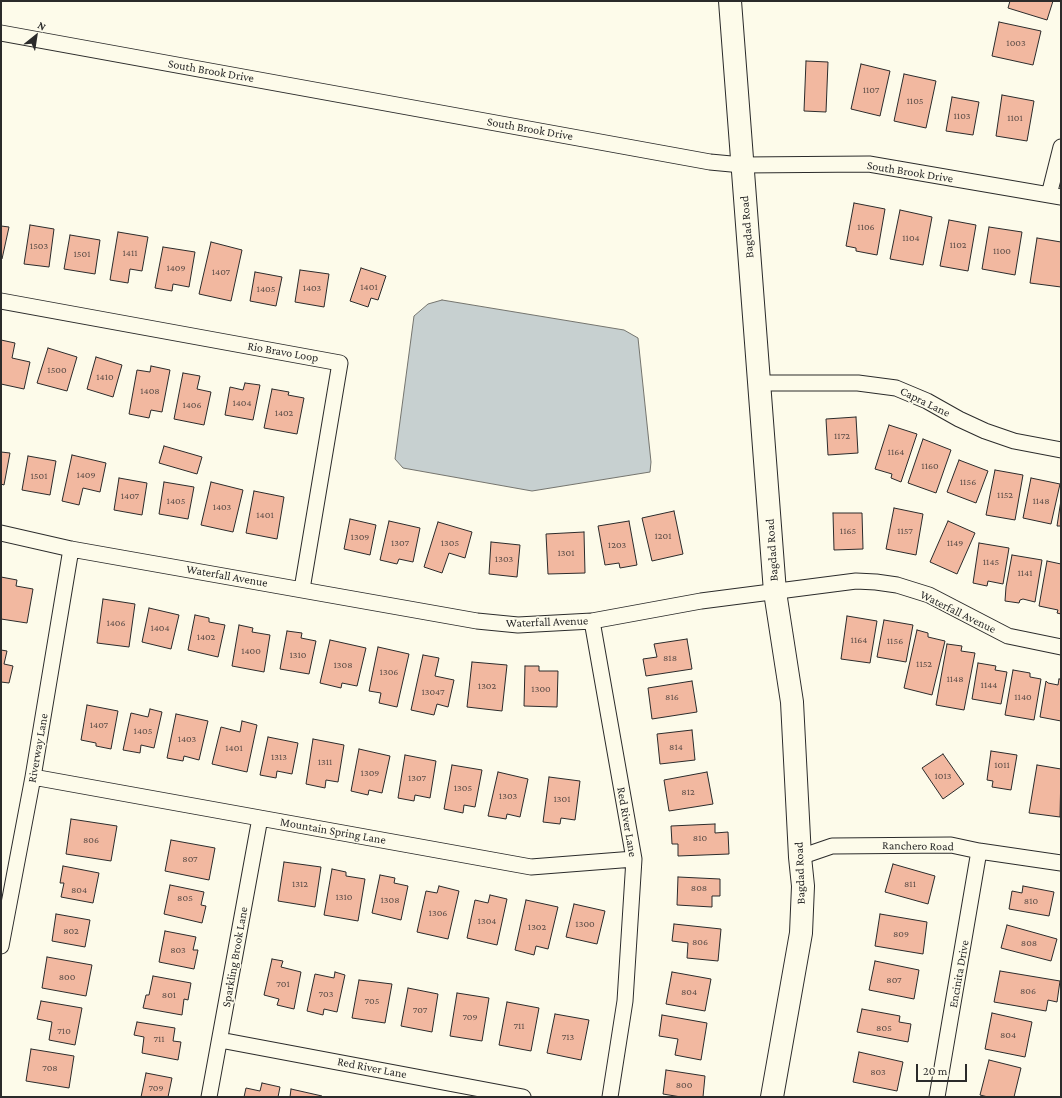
<!DOCTYPE html>
<html>
<head>
<meta charset="utf-8">
<style>
  body { margin:0 }
  #map { position:relative; width:1062px; height:1098px; overflow:hidden; background:#fdfbea; font-family:"Crimson Pro",serif }
  canvas { display:block }
  .frame { position:absolute; inset:0; border:2px solid #2b2b2b; pointer-events:none }
  .north { position:absolute; left:16px; top:16px; width:40px; height:40px; -webkit-text-stroke:3px #fdfbea; paint-order:stroke; rotate:30deg; font-size:11px; font-weight:700; line-height:16px; text-align:center; color:#2b2b2b }
  .north::after { content:''; display:block; margin:auto; width:14px; height:18px; background:#2b2b2b; clip-path:polygon(50% 0,100% 100%,50% 72%,0 100%) }
  .scale { position:absolute; left:916px; top:1064px; width:51px; height:18px; box-sizing:border-box; border:2px solid #2b2b2b; border-top:0; padding-left:5px; font-size:12px; line-height:14px; white-space:nowrap; color:#2b2b2b; -webkit-text-stroke:3px #fdfbea; paint-order:stroke }
</style>
</head>
<body>
<div id="map">
<canvas width="1062" height="1098"></canvas>
<div class="frame"></div>
<div class="north">N</div>
<div class="scale">20 m</div>
</div>
<script>
const context = document.querySelector('canvas').getContext('2d');
context.lineJoin = 'round';
function fillPath(path, color) {
  context.fillStyle = color;
  context.fill(path, 'evenodd');
}
function shape(rows) {
  const path = new Path2D();
  for (const r of rows) {
    path.moveTo(r[0], r[1]);
    for (let i = 2; i < r.length; i += 2) path.lineTo(r[i], r[i + 1]);
  }
  return path;
}
function strokePath(path, color, width, dash) {
  context.strokeStyle = color;
  context.lineWidth = width;
  context.lineCap = dash ? 'butt' : 'round';
  context.setLineDash(dash || []);
  context.stroke(path);
}
function write(font, color, halo, rows, align = 'center') {
  context.font = font + ' "Crimson Pro",serif';
  context.lineWidth = 3;
  context.setLineDash([]);
  context.textBaseline = 'middle';
  context.strokeStyle = halo;
  context.fillStyle = color;
  for (const [text, x, y, turn = 0] of rows) {
    context.save();
    context.translate(x, y);
    context.rotate((+turn || 0) * Math.PI / 180);
    context.textAlign = isNaN(turn) ? turn : align;
    if (halo) context.strokeText(text, 0, 0);
    context.fillText(text, 0, 0);
    context.restore();
  }
}
const water = shape([
  [442,300,624,330,638,338,651,462,650,472,532,491,403,468,395,459,414,316,428,304,442,300]
]);
fillPath(water, '#c7d0d0');
strokePath(water, '#74746e', 1);
const building = shape([
  [1010,1,1053,1,1047,20,1008,8,1010,1],
  [999,22,1041,31,1033,65,992,56,999,22],
  [806,61,828,62,826,112,804,111,806,61],
  [861,64,890,71,880,116,851,109,861,64],
  [904,74,936,81,926,128,894,121,904,74],
  [1002,95,1034,101,1027,141,996,136,1002,95],
  [952,97,979,102,973,135,946,131,952,97],
  [854,203,885,209,877,255,856,251,856,248,846,246,854,203],
  [900,210,932,217,923,265,890,259,900,210],
  [949,220,976,225,968,271,940,266,949,220],
  [30,225,54,229,49,267,24,264,30,225],
  [1,226,9,227,2,259,1,259,1,226],
  [989,227,1022,232,1015,275,982,269,989,227],
  [118,232,148,237,142,271,130,269,128,283,110,280,118,232],
  [70,235,100,240,95,274,64,269,70,235],
  [1037,238,1061,242,1061,287,1030,283,1037,238],
  [211,242,242,250,231,301,199,294,211,242],
  [163,247,195,252,189,287,173,284,172,291,155,288,163,247],
  [361,268,386,276,378,300,371,298,368,307,350,301,361,268],
  [300,270,329,274,324,307,295,302,300,270],
  [255,272,282,277,276,306,250,301,255,272],
  [1,340,15,343,12,358,30,362,24,389,1,384,1,340],
  [48,348,77,357,67,391,37,383,48,348],
  [96,357,122,365,113,397,87,389,96,357],
  [151,366,170,370,162,412,151,410,149,418,129,414,137,370,150,372,151,366],
  [183,373,200,376,197,389,211,392,204,425,174,419,183,373],
  [245,383,260,385,253,420,225,415,230,387,243,390,245,383],
  [272,389,289,392,288,395,304,398,297,434,264,428,272,389],
  [856,417,858,453,828,455,826,419,856,417],
  [889,425,917,434,901,482,891,478,892,474,875,469,889,425],
  [923,439,951,450,936,493,908,483,923,439],
  [164,446,202,457,197,474,159,463,164,446],
  [1,452,10,453,4,485,1,484,1,452],
  [72,455,106,463,100,492,83,488,79,505,62,501,72,455],
  [28,456,56,461,50,495,22,490,28,456],
  [959,460,988,471,976,503,947,492,959,460],
  [995,470,1023,475,1015,520,986,515,995,470],
  [119,478,147,483,142,515,114,510,119,478],
  [1031,478,1060,484,1051,524,1023,518,1031,478],
  [164,482,194,487,188,519,159,514,164,482],
  [211,482,243,490,233,532,201,525,211,482],
  [254,491,284,497,277,539,246,533,254,491],
  [1061,500,1061,526,1057,526,1061,500],
  [894,508,923,514,916,555,886,549,894,508],
  [674,511,683,554,652,561,642,518,674,511],
  [833,513,862,513,863,549,834,550,833,513],
  [350,519,376,525,370,555,344,549,350,519],
  [389,521,420,528,413,562,399,559,397,564,380,560,389,521],
  [629,521,637,565,620,568,619,563,605,565,598,526,629,521],
  [948,521,975,533,957,574,930,562,948,521],
  [438,522,472,532,465,558,449,553,442,573,424,567,438,522],
  [584,532,585,573,548,574,546,534,584,532],
  [491,542,520,545,517,577,489,574,491,542],
  [979,543,1009,548,1003,584,988,581,987,586,973,583,979,543],
  [1012,555,1042,560,1035,602,1023,599,1020,600,1019,603,1005,601,1006,587,1012,555],
  [1047,561,1061,564,1061,614,1057,613,1058,610,1039,606,1047,561],
  [1,577,17,580,16,586,33,589,27,623,1,619,1,577],
  [103,599,135,604,129,647,97,643,103,599],
  [149,608,179,615,171,649,142,642,149,608],
  [195,615,209,618,209,622,225,625,218,657,188,650,195,615],
  [847,616,877,621,870,663,841,659,847,616],
  [884,620,913,625,906,662,877,657,884,620],
  [239,625,253,628,252,632,270,635,264,672,232,666,239,625],
  [917,630,928,633,928,637,945,641,932,695,904,688,917,630],
  [287,631,302,633,301,638,316,641,309,674,280,669,287,631],
  [687,639,692,669,646,676,643,659,657,657,654,644,687,639],
  [330,640,366,648,357,686,342,683,341,688,320,683,330,640],
  [947,644,962,646,961,651,975,653,964,710,936,705,947,644],
  [378,647,409,654,397,707,379,703,381,693,369,691,378,647],
  [1,650,7,651,4,664,13,666,9,683,1,682,1,650],
  [423,655,439,658,435,676,454,680,448,707,437,704,434,715,411,710,423,655],
  [472,662,507,665,502,711,467,707,472,662],
  [978,663,996,666,995,670,1007,672,1001,704,972,699,978,663],
  [525,666,539,666,539,671,558,671,557,707,524,706,525,666],
  [1013,670,1030,673,1030,677,1041,679,1034,720,1005,715,1013,670],
  [1059,679,1061,679,1061,721,1040,717,1046,681,1048,683,1058,685,1059,679],
  [692,681,697,712,652,719,648,688,692,681],
  [87,705,118,711,111,749,96,746,96,743,81,740,87,705],
  [150,709,162,712,154,748,141,745,140,753,123,750,131,713,148,717,150,709],
  [176,714,208,721,199,760,184,756,183,761,167,758,176,714],
  [242,721,257,725,247,772,212,764,221,727,240,732,242,721],
  [692,730,695,760,660,764,657,734,692,730],
  [268,737,298,743,292,774,277,771,276,778,260,775,268,737],
  [313,739,344,745,338,782,326,780,325,788,306,784,313,739],
  [359,749,390,756,382,793,369,790,368,795,351,791,359,749],
  [991,751,1017,755,1011,790,992,787,993,781,987,780,991,751],
  [943,754,964,784,943,799,922,768,943,754],
  [405,755,436,761,430,798,415,795,414,801,398,798,405,755],
  [452,765,482,770,475,807,464,805,463,813,444,809,452,765],
  [1037,765,1061,769,1060,817,1029,813,1037,765],
  [498,772,528,779,520,817,507,814,506,819,488,816,498,772],
  [707,772,713,804,669,811,664,780,707,772],
  [549,777,580,781,575,820,561,818,560,824,543,822,549,777],
  [71,819,117,826,111,861,66,854,71,819],
  [715,824,715,833,728,832,729,854,678,856,678,844,672,844,671,826,715,824],
  [171,840,215,848,209,880,165,871,171,840],
  [284,862,321,867,315,907,278,901,284,862],
  [893,864,935,876,928,904,885,892,893,864],
  [63,866,99,873,93,903,61,897,64,883,60,883,63,866],
  [332,869,346,872,346,876,365,879,358,921,324,915,332,869],
  [380,875,395,878,394,883,408,886,401,920,372,913,380,875],
  [678,877,720,879,720,896,712,896,712,907,677,905,678,877],
  [170,885,204,892,201,905,206,906,202,923,164,914,170,885],
  [439,886,459,891,448,939,417,932,426,891,437,893,439,886],
  [1023,886,1054,892,1049,916,1009,909,1012,891,1022,893,1023,886],
  [490,895,507,899,497,945,467,938,475,900,488,903,490,895],
  [526,900,558,907,548,949,536,946,534,955,515,950,526,900],
  [574,904,605,911,597,944,566,937,574,904],
  [56,914,90,920,85,947,52,941,56,914],
  [880,914,927,922,923,954,875,946,880,914],
  [674,924,721,929,718,961,687,958,688,943,672,941,674,924],
  [1007,925,1057,939,1051,961,1001,948,1007,925],
  [165,931,196,937,193,950,198,950,194,969,159,962,165,931],
  [47,957,92,965,86,996,42,988,47,957],
  [272,959,283,961,281,967,301,972,294,1009,277,1005,279,999,264,995,272,959],
  [875,961,919,970,914,999,869,990,875,961],
  [1000,971,1060,981,1057,1002,1048,1000,1046,1011,994,1002,1000,971],
  [335,972,345,975,337,1012,324,1009,323,1015,307,1011,315,974,334,978,335,972],
  [672,972,711,979,705,1011,666,1004,672,972],
  [153,976,191,983,188,1000,184,999,182,1015,143,1008,146,995,149,995,153,976],
  [359,980,392,984,385,1023,352,1018,359,980],
  [408,988,438,994,432,1032,401,1026,408,988],
  [457,993,489,998,482,1041,450,1036,457,993],
  [41,1001,82,1008,75,1045,49,1040,52,1022,37,1019,41,1001],
  [507,1002,539,1008,531,1051,499,1045,507,1002],
  [862,1009,900,1016,899,1022,911,1024,908,1042,857,1032,862,1009],
  [992,1013,1032,1022,1025,1057,985,1049,992,1013],
  [555,1014,589,1020,581,1060,547,1053,555,1014],
  [662,1015,707,1023,701,1060,675,1055,678,1039,659,1036,662,1015],
  [137,1022,175,1028,173,1041,181,1042,178,1060,142,1053,144,1037,134,1035,137,1022],
  [31,1049,74,1056,69,1088,26,1081,31,1049],
  [859,1052,903,1062,897,1091,853,1082,859,1052],
  [989,1060,1021,1068,1014,1097,988,1097,980,1095,989,1060],
  [666,1070,705,1076,703,1097,681,1097,663,1094,666,1070],
  [146,1073,172,1078,168,1097,141,1097,146,1073],
  [262,1083,280,1087,278,1097,244,1097,246,1088,260,1091,262,1083],
  [291,1089,322,1096,322,1097,290,1097,291,1089]
]);
fillPath(building, '#f2b8a0');
strokePath(building, '#2b2b2b', 1);
const street = shape([
  [1,33,710,162,742,165,869,164,1061,197],
  [1049,195,1061,147],
  [1,301,340,363,302,589],
  [759,383,858,383,896,388,927,401,959,419,985,431,1014,441,1061,450],
  [1,533,71,549,477,621,518,625,592,621,701,601,856,581,876,582,897,585,929,595,1008,636,1061,647],
  [592,621,634,859,625,1001,610,1097],
  [33,777,531,867,634,859],
  [800,857,832,846,951,845,979,851,1061,863],
  [1,946,33,777,71,549],
  [220,1040,523,1097],
  [209,1097,260,818],
  [937,1097,979,851]
]);
const secondary = shape([
  [730,1,775,592,792,702,800,857,803,886,801,933,772,1097]
]);
strokePath(street, '#2b2b2b', 17);
strokePath(secondary, '#2b2b2b', 24);
strokePath(street, '#fdfbea', 15);
strokePath(secondary, '#fdfbea', 22);
write('10px', '#5d4e48', null, [
  ["1003",1016,43],
  ["1107",871,90],
  ["1105",915,101],
  ["1103",962,116],
  ["1101",1015,118],
  ["1106",866,227],
  ["1104",911,238],
  ["1102",958,245],
  ["1503",39,246],
  ["1100",1002,251],
  ["1411",130,253],
  ["1501",82,254],
  ["1409",176,268],
  ["1407",221,272],
  ["1401",369,287],
  ["1403",312,288],
  ["1405",266,289],
  ["1500",57,370],
  ["1410",105,377],
  ["1408",150,391],
  ["1404",242,403],
  ["1406",192,405],
  ["1402",284,413],
  ["1172",842,436],
  ["1164",896,452],
  ["1160",930,466],
  ["1409",86,475],
  ["1501",39,476],
  ["1156",968,482],
  ["1152",1005,495],
  ["1407",130,496],
  ["1405",176,501],
  ["1148",1041,501],
  ["1403",222,507],
  ["1401",265,515],
  ["1165",848,531],
  ["1157",905,531],
  ["1201",663,536],
  ["1309",360,537],
  ["1307",400,543],
  ["1305",450,543],
  ["1149",955,543],
  ["1203",617,545],
  ["1301",566,553],
  ["1303",504,559],
  ["1145",991,562],
  ["1141",1025,573],
  ["1406",116,623],
  ["1404",160,628],
  ["1402",206,637],
  ["1164",859,640],
  ["1156",895,641],
  ["1400",251,651],
  ["1310",298,655],
  ["818",670,658],
  ["1152",924,664],
  ["1308",343,665],
  ["1306",389,672],
  ["1148",955,679],
  ["1144",989,685],
  ["1302",487,686],
  ["1300",541,689],
  ["13047",433,692],
  ["816",672,697],
  ["1140",1023,697],
  ["1407",99,725],
  ["1405",143,731],
  ["1403",187,739],
  ["814",676,747],
  ["1401",234,748],
  ["1313",279,757],
  ["1311",325,762],
  ["1011",1002,765],
  ["1309",370,773],
  ["1013",943,776],
  ["1307",417,778],
  ["1305",463,788],
  ["812",688,792],
  ["1303",508,796],
  ["1301",562,799],
  ["810",700,838],
  ["806",91,840],
  ["807",190,859],
  ["1312",300,884],
  ["811",910,884],
  ["808",699,888],
  ["804",79,890],
  ["1310",344,897],
  ["805",185,898],
  ["1308",390,900],
  ["810",1031,901],
  ["1306",438,913],
  ["1304",487,921],
  ["1300",585,924],
  ["1302",537,927],
  ["802",71,931],
  ["809",901,934],
  ["806",700,942],
  ["808",1029,943],
  ["803",178,950],
  ["800",67,977],
  ["807",894,980],
  ["701",283,984],
  ["806",1028,991],
  ["804",689,992],
  ["703",326,994],
  ["801",169,995],
  ["705",372,1001],
  ["707",420,1010],
  ["709",470,1017],
  ["711",519,1026],
  ["805",884,1028],
  ["710",64,1031],
  ["804",1008,1035],
  ["713",568,1037],
  ["711",159,1039],
  ["708",50,1068],
  ["803",878,1072],
  ["800",684,1085],
  ["709",156,1088]
]);
write('12px', '#2b2b2b', '#fdfbea', [
  ["South Brook Drive",211,71,10],
  ["South Brook Drive",530,129,10],
  ["South Brook Drive",910,172,9],
  ["Bagdad Road",747,227,-95],
  ["Rio Bravo Loop",283,352,10],
  ["Capra Lane",925,402,26],
  ["Bagdad Road",772,550,-94],
  ["Waterfall Avenue",227,576,10],
  ["Waterfall Avenue",958,612,26],
  ["Waterfall Avenue",547,622,-2],
  ["Riverway Lane",38,748,-80],
  ["Red River Lane",627,822,80],
  ["Mountain Spring Lane",333,831,10],
  ["Ranchero Road",918,846,1],
  ["Bagdad Road",800,873,-92],
  ["Sparkling Brook Lane",235,957,-80],
  ["Encinita Drive",959,974,-80],
  ["Red River Lane",372,1068,11]
]);
</script>
</body>
</html>
